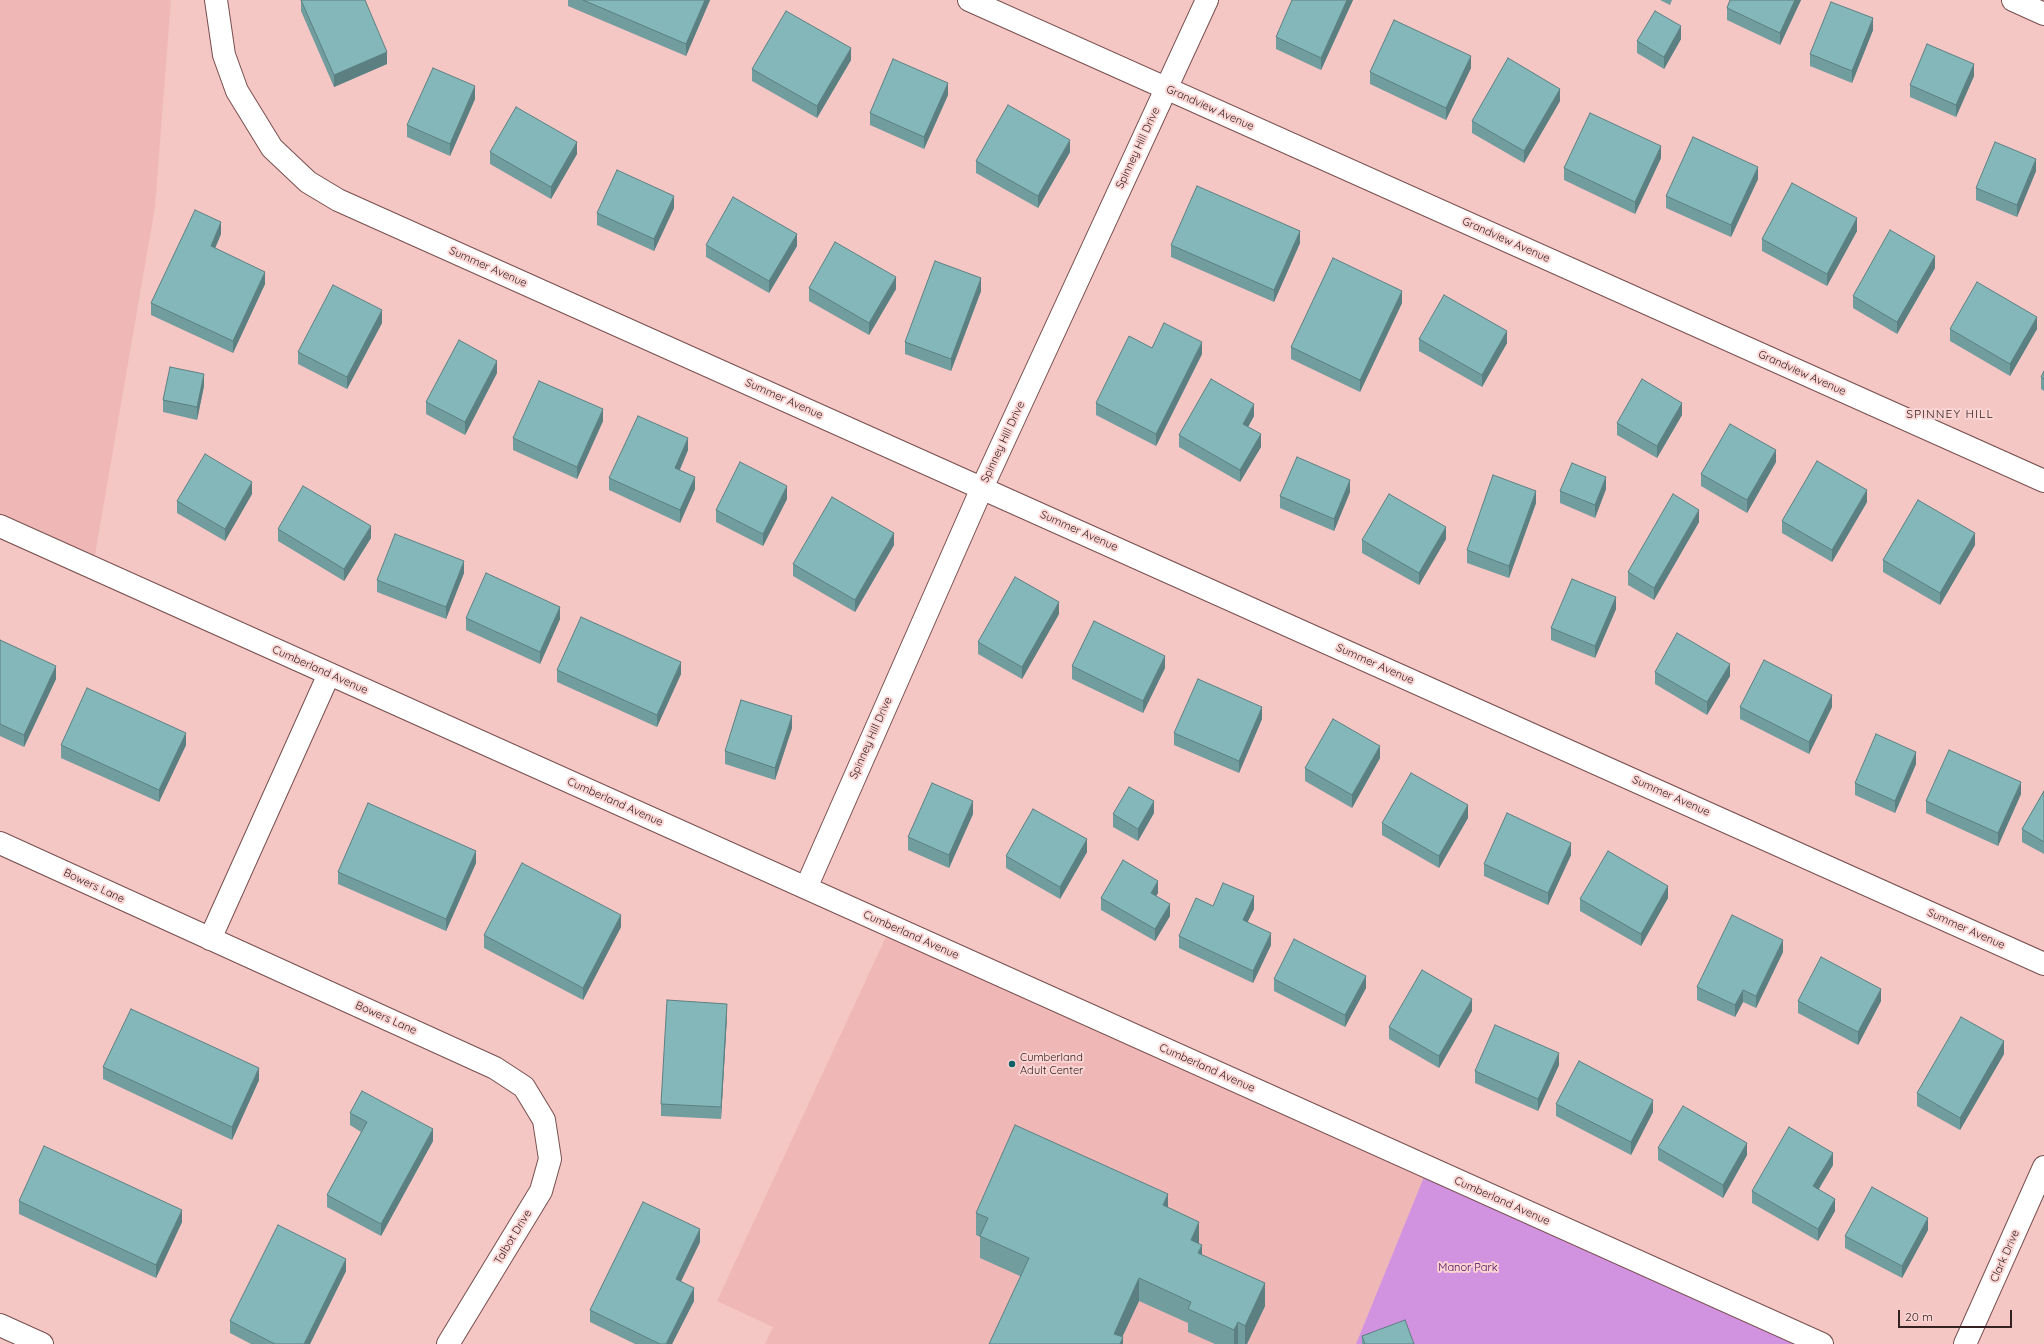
<!DOCTYPE html>
<html>
<head>
<meta charset="utf-8">
<style>
  body { margin:0 }
  #map { position:relative; width:2044px; height:1344px; overflow:hidden; background:#f4c6c4; font-family:Quicksand,sans-serif }
  canvas { display:block }
  .scale { position:absolute; left:1898px; top:1310px; width:114px; height:18px; box-sizing:border-box; border:2px solid #332221; border-top:0; padding-left:5px; font-size:12px; line-height:14px; white-space:nowrap; color:#332221; -webkit-text-stroke:3px #fbd5d4; paint-order:stroke }
</style>
</head>
<body>
<div id="map">
<canvas width="2044" height="1344"></canvas>
<div class="scale">20 m</div>
</div>
<script>
const context = document.querySelector('canvas').getContext('2d');
context.lineJoin = 'round';
function fillPath(path, color) {
  context.fillStyle = color;
  context.fill(path, 'evenodd');
}
function shape(rows) {
  const path = new Path2D();
  for (const r of rows) {
    path.moveTo(r[0], r[1]);
    for (let i = 2; i < r.length; i += 2) path.lineTo(r[i], r[i + 1]);
  }
  return path;
}
function strokePath(path, color, width, dash) {
  context.strokeStyle = color;
  context.lineWidth = width;
  context.lineCap = dash ? 'butt' : 'round';
  context.setLineDash(dash || []);
  context.stroke(path);
}
function write(font, color, halo, rows, align = 'center') {
  context.font = font + ' Quicksand,sans-serif';
  context.lineWidth = 4;
  context.setLineDash([]);
  context.textBaseline = 'middle';
  context.strokeStyle = halo;
  context.fillStyle = color;
  for (const [text, x, y, turn = 0] of rows) {
    context.save();
    context.translate(x, y);
    context.rotate((+turn || 0) * Math.PI / 180);
    context.textAlign = isNaN(turn) ? turn : align;
    if (halo) context.strokeText(text, 0, 0);
    context.fillText(text, 0, 0);
    context.restore();
  }
}
fillPath(shape([
  [0,0,171,0,155,207,92,572,0,530],
  [891,926,1428,1167,1356,1344,765,1344,773,1327,717,1301]
]), '#efb8b7');
fillPath(shape([
  [1428,1167,1822,1344,1356,1344]
]), '#d192df');
const minor = shape([
  [216,0,224,55,237,91,272,148,308,182,338,200,2044,964],
  [969,0,2044,481],
  [2013,0,2044,14],
  [0,526,1822,1344],
  [0,843,495,1068,524,1087,544,1120,550,1159,541,1191,448,1344],
  [806,888,982,488,1207,0],
  [210,939,329,674],
  [0,1325,42,1344],
  [1965,1344,2044,1167]
]);
strokePath(minor, '#77504f', 24);
strokePath(minor, '#fff', 22);
fillPath(shape([
  [301,0,365,0,387,64,334,87,301,11],
  [568,0,710,0,686,56,568,6],
  [1353,0,1321,70,1276,49,1276,37],
  [1660,0,1672,0,1670,5],
  [1730,0,1801,0,1780,45,1727,20,1727,8],
  [1873,30,1852,83,1810,66,1810,54],
  [1681,39,1664,69,1637,53,1637,41],
  [851,60,817,118,752,81,752,69],
  [1471,68,1446,120,1370,84,1370,72],
  [1974,76,1956,117,1910,97,1910,85],
  [948,95,924,149,870,125,870,113],
  [475,99,450,156,407,137,407,125],
  [1560,101,1524,163,1472,133,1472,121],
  [490,152,577,154,551,199,490,164],
  [1070,152,1038,208,976,173,976,161],
  [1661,158,1635,214,1564,180,1564,168],
  [2036,171,2017,217,1976,200,1976,188],
  [1758,179,1731,237,1666,208,1666,196],
  [674,208,654,251,597,225,597,213],
  [1857,231,1827,286,1762,251,1762,239],
  [221,234,215,248,265,284,233,353,151,315,151,303],
  [1300,243,1274,302,1171,257,1171,245],
  [706,245,797,246,769,293,706,257],
  [1935,268,1897,334,1853,308,1853,296],
  [809,288,896,289,869,335,809,301],
  [981,291,951,371,905,354,905,342],
  [1402,303,1360,392,1291,359,1291,347],
  [382,323,347,389,298,364,298,352],
  [1950,329,2037,329,2010,376,1950,341],
  [1419,339,1507,343,1482,387,1419,351],
  [1202,354,1156,446,1096,415,1096,403],
  [2044,371,2044,391,2041,389,2041,377],
  [497,373,465,435,426,414,426,402],
  [204,386,197,420,163,412,163,400],
  [1682,415,1657,458,1617,435,1617,423],
  [1254,416,1248,427,1261,447,1240,482,1179,447,1179,435],
  [603,421,577,479,513,450,513,438],
  [688,450,680,470,695,489,680,523,609,490,609,478],
  [1776,462,1747,513,1701,486,1701,474],
  [1606,489,1595,518,1560,503,1560,491],
  [1350,492,1334,531,1280,508,1280,496],
  [252,494,225,541,177,513,177,501],
  [787,499,763,546,716,522,716,510],
  [1867,502,1832,562,1782,533,1782,521],
  [1536,503,1509,578,1467,563,1467,550],
  [1699,522,1654,600,1628,585,1628,572],
  [278,529,371,538,344,581,278,541],
  [1446,539,1419,585,1362,553,1362,540],
  [894,545,855,612,793,576,793,564],
  [1975,545,1940,605,1883,572,1883,560],
  [464,573,446,619,377,592,377,580],
  [1616,609,1595,658,1551,640,1551,628],
  [1059,614,1022,679,978,654,978,642],
  [466,618,560,619,540,664,466,630],
  [0,640,56,679,24,747,0,736],
  [1072,666,1165,668,1143,713,1072,679],
  [557,670,681,674,657,727,557,682],
  [1655,672,1730,676,1707,715,1655,684],
  [1740,707,1832,707,1809,754,1740,719],
  [1262,719,1239,773,1174,745,1174,733],
  [792,728,775,780,725,764,725,751],
  [61,745,186,745,159,802,61,758],
  [1380,758,1352,808,1305,781,1305,768],
  [1916,764,1895,813,1855,795,1855,783],
  [2044,791,2044,854,2022,842,2022,829],
  [2021,794,1998,846,1926,813,1926,801],
  [1154,813,1138,841,1113,827,1113,814],
  [973,814,949,868,908,850,908,837],
  [1468,818,1439,868,1382,835,1382,823],
  [1087,852,1060,899,1006,868,1006,856],
  [1571,855,1548,905,1484,876,1484,864],
  [476,863,446,931,338,884,338,872],
  [1158,893,1156,896,1170,916,1155,941,1101,910,1101,898],
  [1668,898,1641,946,1580,911,1580,899],
  [1213,906,1254,909,1247,922,1271,945,1253,983,1179,948,1179,936],
  [621,927,583,1000,484,948,484,935],
  [1783,952,1756,1008,1743,1002,1735,1017,1697,1000,1697,987],
  [1274,979,1366,988,1345,1027,1274,991],
  [1798,1001,1881,1001,1858,1045,1798,1013],
  [1472,1011,1439,1068,1389,1039,1389,1027],
  [727,1016,721,1119,661,1116,661,1104],
  [2004,1054,1960,1130,1917,1106,1917,1093],
  [1559,1065,1538,1111,1475,1083,1475,1071],
  [103,1067,259,1080,232,1140,103,1079],
  [1556,1104,1653,1112,1631,1155,1556,1116],
  [350,1113,433,1141,381,1236,327,1207,327,1195,361,1132,350,1125],
  [1658,1148,1747,1155,1723,1198,1658,1160],
  [1833,1165,1819,1189,1835,1211,1818,1241,1752,1203,1752,1191],
  [19,1201,182,1222,156,1278,19,1214],
  [1168,1207,1199,1244,1202,1255,1265,1306,1247,1344,1215,1344,1188,1332,1188,1323,1139,1301,1122,1337,1123,1344,1020,1276,980,1258,980,1237,976,1235,976,1213],
  [1928,1230,1902,1278,1845,1248,1845,1236],
  [700,1242,680,1282,694,1301,672,1344,635,1344,590,1322,590,1310],
  [346,1271,310,1344,251,1344,230,1333,230,1321],
  [1362,1336,1414,1344,1362,1344]
]), '#729d9f');
fillPath(shape([
  [705,0,710,0,686,56,686,44],
  [1347,0,1353,0,1321,70,1321,58],
  [1795,0,1801,0,1780,45,1780,33],
  [1873,18,1873,30,1852,83,1852,71],
  [1681,26,1681,39,1664,69,1664,57],
  [851,48,851,60,817,118,817,106],
  [387,52,387,64,334,87,334,75],
  [1471,56,1471,68,1446,120,1446,108],
  [1974,64,1974,76,1956,117,1956,105],
  [948,83,948,95,924,149,924,137],
  [475,86,475,99,450,156,450,144],
  [1560,89,1560,101,1524,163,1524,151],
  [1070,140,1070,152,1038,208,1038,196],
  [577,142,577,154,551,199,551,187],
  [1661,146,1661,158,1635,214,1635,202],
  [2036,159,2036,171,2017,217,2017,205],
  [1758,167,1758,179,1731,237,1731,225],
  [674,196,674,208,654,251,654,239],
  [1857,218,1857,231,1827,286,1827,274],
  [221,222,221,234,211,258,211,246],
  [1300,231,1300,243,1274,302,1274,290],
  [797,234,797,246,769,293,769,281],
  [1935,256,1935,268,1897,334,1897,322],
  [265,272,265,284,233,353,233,341],
  [896,277,896,289,869,335,869,323],
  [981,278,981,291,951,371,951,359],
  [1402,291,1402,303,1360,392,1360,380],
  [382,310,382,323,347,389,347,377],
  [2037,317,2037,329,2010,376,2010,364],
  [1507,331,1507,343,1482,387,1482,375],
  [1202,342,1202,354,1156,446,1156,434],
  [497,361,497,373,465,435,465,422],
  [204,374,204,386,197,420,197,407],
  [1682,403,1682,415,1657,458,1657,446],
  [1254,404,1254,416,1243,436,1243,424],
  [603,409,603,421,577,479,577,467],
  [1261,434,1261,447,1240,482,1240,470],
  [688,438,688,450,675,480,675,468],
  [1776,450,1776,462,1747,513,1747,500],
  [695,477,695,489,680,523,680,510],
  [1606,477,1606,489,1595,518,1595,505],
  [1350,480,1350,492,1334,531,1334,519],
  [252,482,252,494,225,541,225,529],
  [787,486,787,499,763,546,763,534],
  [1867,490,1867,502,1832,562,1832,550],
  [1536,491,1536,503,1509,578,1509,566],
  [1699,510,1699,522,1654,600,1654,588],
  [371,526,371,538,344,581,344,569],
  [1446,527,1446,539,1419,585,1419,573],
  [894,533,894,545,855,612,855,600],
  [1975,533,1975,545,1940,605,1940,593],
  [464,561,464,573,446,619,446,607],
  [1616,597,1616,609,1595,658,1595,646],
  [1059,602,1059,614,1022,679,1022,667],
  [560,607,560,619,540,664,540,652],
  [1165,656,1165,668,1143,713,1143,701],
  [681,662,681,674,657,727,657,715],
  [1730,664,1730,676,1707,715,1707,702],
  [56,666,56,679,24,747,24,735],
  [1832,695,1832,707,1809,754,1809,742],
  [1262,707,1262,719,1239,773,1239,761],
  [792,716,792,728,775,780,775,768],
  [186,733,186,745,159,802,159,790],
  [1380,746,1380,758,1352,808,1352,795],
  [1916,752,1916,764,1895,813,1895,801],
  [2021,782,2021,794,1998,846,1998,833],
  [973,801,973,814,949,868,949,855],
  [1154,801,1154,813,1138,841,1138,829],
  [1468,805,1468,818,1439,868,1439,856],
  [1087,839,1087,852,1060,899,1060,887],
  [1571,843,1571,855,1548,905,1548,893],
  [476,851,476,863,446,931,446,919],
  [1158,881,1158,893,1151,905,1151,893],
  [1668,886,1668,898,1641,946,1641,934],
  [1254,896,1254,909,1243,932,1243,920],
  [1170,904,1170,916,1155,941,1155,929],
  [621,915,621,927,583,1000,583,988],
  [1271,933,1271,945,1253,983,1253,971],
  [1783,940,1783,952,1756,1008,1756,996],
  [1366,976,1366,988,1345,1027,1345,1015],
  [1881,989,1881,1001,1858,1045,1858,1032],
  [1743,990,1743,1002,1735,1017,1735,1005],
  [1472,999,1472,1011,1439,1068,1439,1056],
  [727,1004,727,1016,721,1119,721,1107],
  [2004,1041,2004,1054,1960,1130,1960,1118],
  [1559,1053,1559,1065,1538,1111,1538,1099],
  [259,1068,259,1080,232,1140,232,1127],
  [1653,1100,1653,1112,1631,1155,1631,1142],
  [433,1129,433,1141,381,1236,381,1224],
  [1747,1143,1747,1155,1723,1198,1723,1185],
  [1833,1153,1833,1165,1813,1198,1813,1186],
  [1168,1194,1168,1217,1163,1205],
  [1835,1199,1835,1211,1818,1241,1818,1229],
  [182,1210,182,1222,156,1278,156,1265],
  [1928,1218,1928,1230,1902,1278,1902,1266],
  [1199,1222,1199,1245,1191,1240],
  [700,1229,700,1242,676,1292,676,1279],
  [1202,1245,1202,1268,1198,1253],
  [346,1259,346,1271,310,1344,304,1344],
  [1139,1278,1139,1301,1119,1344,1114,1334],
  [1265,1283,1265,1306,1247,1344,1245,1344,1245,1326],
  [694,1288,694,1301,672,1344,666,1344],
  [1238,1322,1238,1344,1234,1344,1234,1330],
  [1123,1337,1123,1344,1120,1344]
]), '#5c8082');
const building = shape([
  [301,0,365,0,387,52,334,75,301,0],
  [583,0,705,0,686,44,583,0],
  [1292,0,1347,0,1321,58,1276,37,1292,0],
  [1730,0,1795,0,1780,33,1727,8,1730,0],
  [1831,2,1873,18,1852,71,1810,54,1831,2],
  [786,11,851,48,817,106,752,69,786,11],
  [1655,11,1681,26,1664,57,1637,41,1655,11],
  [1394,20,1471,56,1446,108,1370,72,1394,20],
  [1927,44,1974,64,1956,105,1910,85,1927,44],
  [1508,58,1560,89,1524,151,1472,121,1508,58],
  [893,59,948,83,924,137,870,113,893,59],
  [433,68,475,86,450,144,407,125,433,68],
  [1008,105,1070,140,1038,196,976,161,1008,105],
  [516,107,577,142,551,187,490,152,516,107],
  [1590,113,1661,146,1635,202,1564,168,1590,113],
  [1693,137,1758,167,1731,225,1666,196,1693,137],
  [1995,142,2036,159,2017,205,1976,188,1995,142],
  [617,170,674,196,654,239,597,213,617,170],
  [1792,183,1857,218,1827,274,1762,239,1792,183],
  [1197,186,1300,231,1274,290,1171,245,1197,186],
  [733,197,797,234,769,281,706,245,733,197],
  [195,210,221,222,211,246,265,272,233,341,151,303,195,210],
  [1890,230,1935,256,1897,322,1853,296,1890,230],
  [835,242,896,277,869,323,809,288,835,242],
  [1333,258,1402,291,1360,380,1291,347,1333,258],
  [935,261,981,278,951,359,905,342,935,261],
  [1977,282,2037,317,2010,364,1950,329,1977,282],
  [333,285,382,310,347,377,298,352,333,285],
  [1444,295,1507,331,1482,375,1419,339,1444,295],
  [1164,323,1202,342,1156,434,1096,403,1129,336,1152,348,1164,323],
  [459,340,497,361,465,422,426,402,459,340],
  [170,367,204,374,197,407,163,400,170,367],
  [2044,371,2044,379,2041,377,2044,371],
  [1211,379,1254,404,1243,424,1261,434,1240,470,1179,435,1211,379],
  [1642,379,1682,403,1657,446,1617,423,1642,379],
  [539,381,603,409,577,467,513,438,539,381],
  [638,416,688,438,675,468,695,477,680,510,609,478,638,416],
  [1730,424,1776,450,1747,500,1701,474,1730,424],
  [205,454,252,482,225,529,177,501,205,454],
  [1297,457,1350,480,1334,519,1280,496,1297,457],
  [1817,461,1867,490,1832,550,1782,521,1817,461],
  [740,462,787,486,763,534,716,510,740,462],
  [1572,463,1606,477,1595,505,1560,491,1572,463],
  [1493,475,1536,491,1509,566,1467,550,1493,475],
  [303,486,371,526,344,569,278,529,303,486],
  [1389,494,1446,527,1419,573,1362,540,1389,494],
  [1673,494,1699,510,1654,588,1628,572,1673,494],
  [832,497,894,533,855,600,793,564,832,497],
  [1918,500,1975,533,1940,593,1883,560,1918,500],
  [395,534,464,561,446,607,377,580,395,534],
  [486,573,560,607,540,652,466,618,486,573],
  [1015,577,1059,602,1022,667,978,642,1015,577],
  [1572,579,1616,597,1595,646,1551,628,1572,579],
  [581,617,681,662,657,715,557,670,581,617],
  [1094,621,1165,656,1143,701,1072,666,1094,621],
  [1677,633,1730,664,1707,702,1655,672,1677,633],
  [0,640,56,666,24,735,0,724,0,640],
  [1764,660,1832,695,1809,742,1740,707,1764,660],
  [1198,679,1262,707,1239,761,1174,733,1198,679],
  [87,688,186,733,159,790,61,745,87,688],
  [741,700,792,716,775,768,725,751,741,700],
  [1333,719,1380,746,1352,795,1305,768,1333,719],
  [1876,734,1916,752,1895,801,1855,783,1876,734],
  [1949,750,2021,782,1998,833,1926,801,1949,750],
  [1411,773,1468,805,1439,856,1382,823,1411,773],
  [932,783,973,801,949,855,908,837,932,783],
  [1129,787,1154,801,1138,829,1113,814,1129,787],
  [2044,791,2044,842,2022,829,2044,791],
  [368,803,476,851,446,919,338,872,368,803],
  [1033,809,1087,839,1060,887,1006,856,1033,809],
  [1507,813,1571,843,1548,893,1484,864,1507,813],
  [1608,851,1668,886,1641,934,1580,899,1608,851],
  [1123,860,1158,881,1151,893,1170,904,1155,929,1101,898,1123,860],
  [522,863,621,915,583,988,484,935,522,863],
  [1223,883,1254,896,1243,920,1271,933,1253,971,1179,936,1196,898,1213,906,1223,883],
  [1732,915,1783,940,1756,996,1743,990,1735,1005,1697,987,1732,915],
  [1294,939,1366,976,1345,1015,1274,979,1294,939],
  [1821,957,1881,989,1858,1032,1798,1001,1821,957],
  [1422,970,1472,999,1439,1056,1389,1027,1422,970],
  [667,1000,727,1004,721,1107,661,1104,667,1000],
  [131,1009,259,1068,232,1127,103,1067,131,1009],
  [1961,1017,2004,1041,1960,1118,1917,1093,1961,1017],
  [1495,1025,1559,1053,1538,1099,1475,1071,1495,1025],
  [1579,1061,1653,1100,1631,1142,1556,1104,1579,1061],
  [362,1091,433,1129,381,1224,327,1195,367,1122,350,1113,362,1091],
  [1683,1106,1747,1143,1723,1185,1658,1148,1683,1106],
  [1015,1125,1168,1194,1163,1205,1199,1222,1191,1240,1202,1245,1198,1253,1265,1283,1245,1326,1238,1322,1234,1330,1188,1309,1191,1302,1139,1278,1114,1334,1123,1337,1120,1344,989,1344,1029,1258,980,1236,988,1218,976,1213,1015,1125],
  [1789,1127,1833,1153,1813,1186,1835,1199,1818,1229,1752,1191,1789,1127],
  [44,1146,182,1210,156,1265,19,1201,44,1146],
  [1872,1187,1928,1218,1902,1266,1845,1236,1872,1187],
  [643,1202,700,1229,676,1279,694,1288,666,1344,660,1344,590,1310,643,1202],
  [278,1225,346,1259,304,1344,275,1344,230,1321,278,1225],
  [1405,1320,1414,1344,1365,1344,1362,1336,1405,1320]
]);
fillPath(building, '#84b7b9');
strokePath(building, '#5c8082', 1);
for (const [x, y, r, color] of [
  [1012,1064,4,"#116266"]
]) {
  const dot = new Path2D();
  dot.arc(x, y, r, 0, 2 * Math.PI);
  context.fillStyle = color;
  context.fill(dot);
  strokePath(dot, '#fbd5d4', 1.5);
}
write('11px', '#332221', '#fbd5d4', [
  ["Grandview Avenue",1210,108,24],
  ["Spinney Hill Drive",1138,148,-65],
  ["Grandview Avenue",1506,240,24],
  ["Summer Avenue",488,267,24],
  ["Grandview Avenue",1802,373,24],
  ["Summer Avenue",784,399,24],
  ["Spinney Hill Drive",1003,442,-65],
  ["Summer Avenue",1079,531,24],
  ["Summer Avenue",1375,664,24],
  ["Cumberland Avenue",320,670,24],
  ["Spinney Hill Drive",871,738,-66],
  ["Summer Avenue",1671,796,24],
  ["Cumberland Avenue",615,802,24],
  ["Bowers Lane",94,886,25],
  ["Summer Avenue",1966,929,24],
  ["Cumberland Avenue",911,935,24],
  ["Bowers Lane",386,1018,24],
  ["Cumberland Avenue",1207,1068,24],
  ["Cumberland Avenue",1502,1201,24],
  ["Talbot Drive",513,1237,-59],
  ["Clark Drive",2005,1256,-66]
]);
write('11px', '#332221', '#fbd5d4', [
  ["Cumberland",1020,1058],
  ["Adult Center",1020,1071]
], 'left');
write('11px', '#4a0258', '#fbd5d4', [
  ["Manor Park",1468,1268]
]);
context.letterSpacing = '1px';
write('12px', '#332221', '#fbd5d4', [
  ["SPINNEY HILL",1950,414]
]);
context.letterSpacing = '0px';
</script>
</body>
</html>
